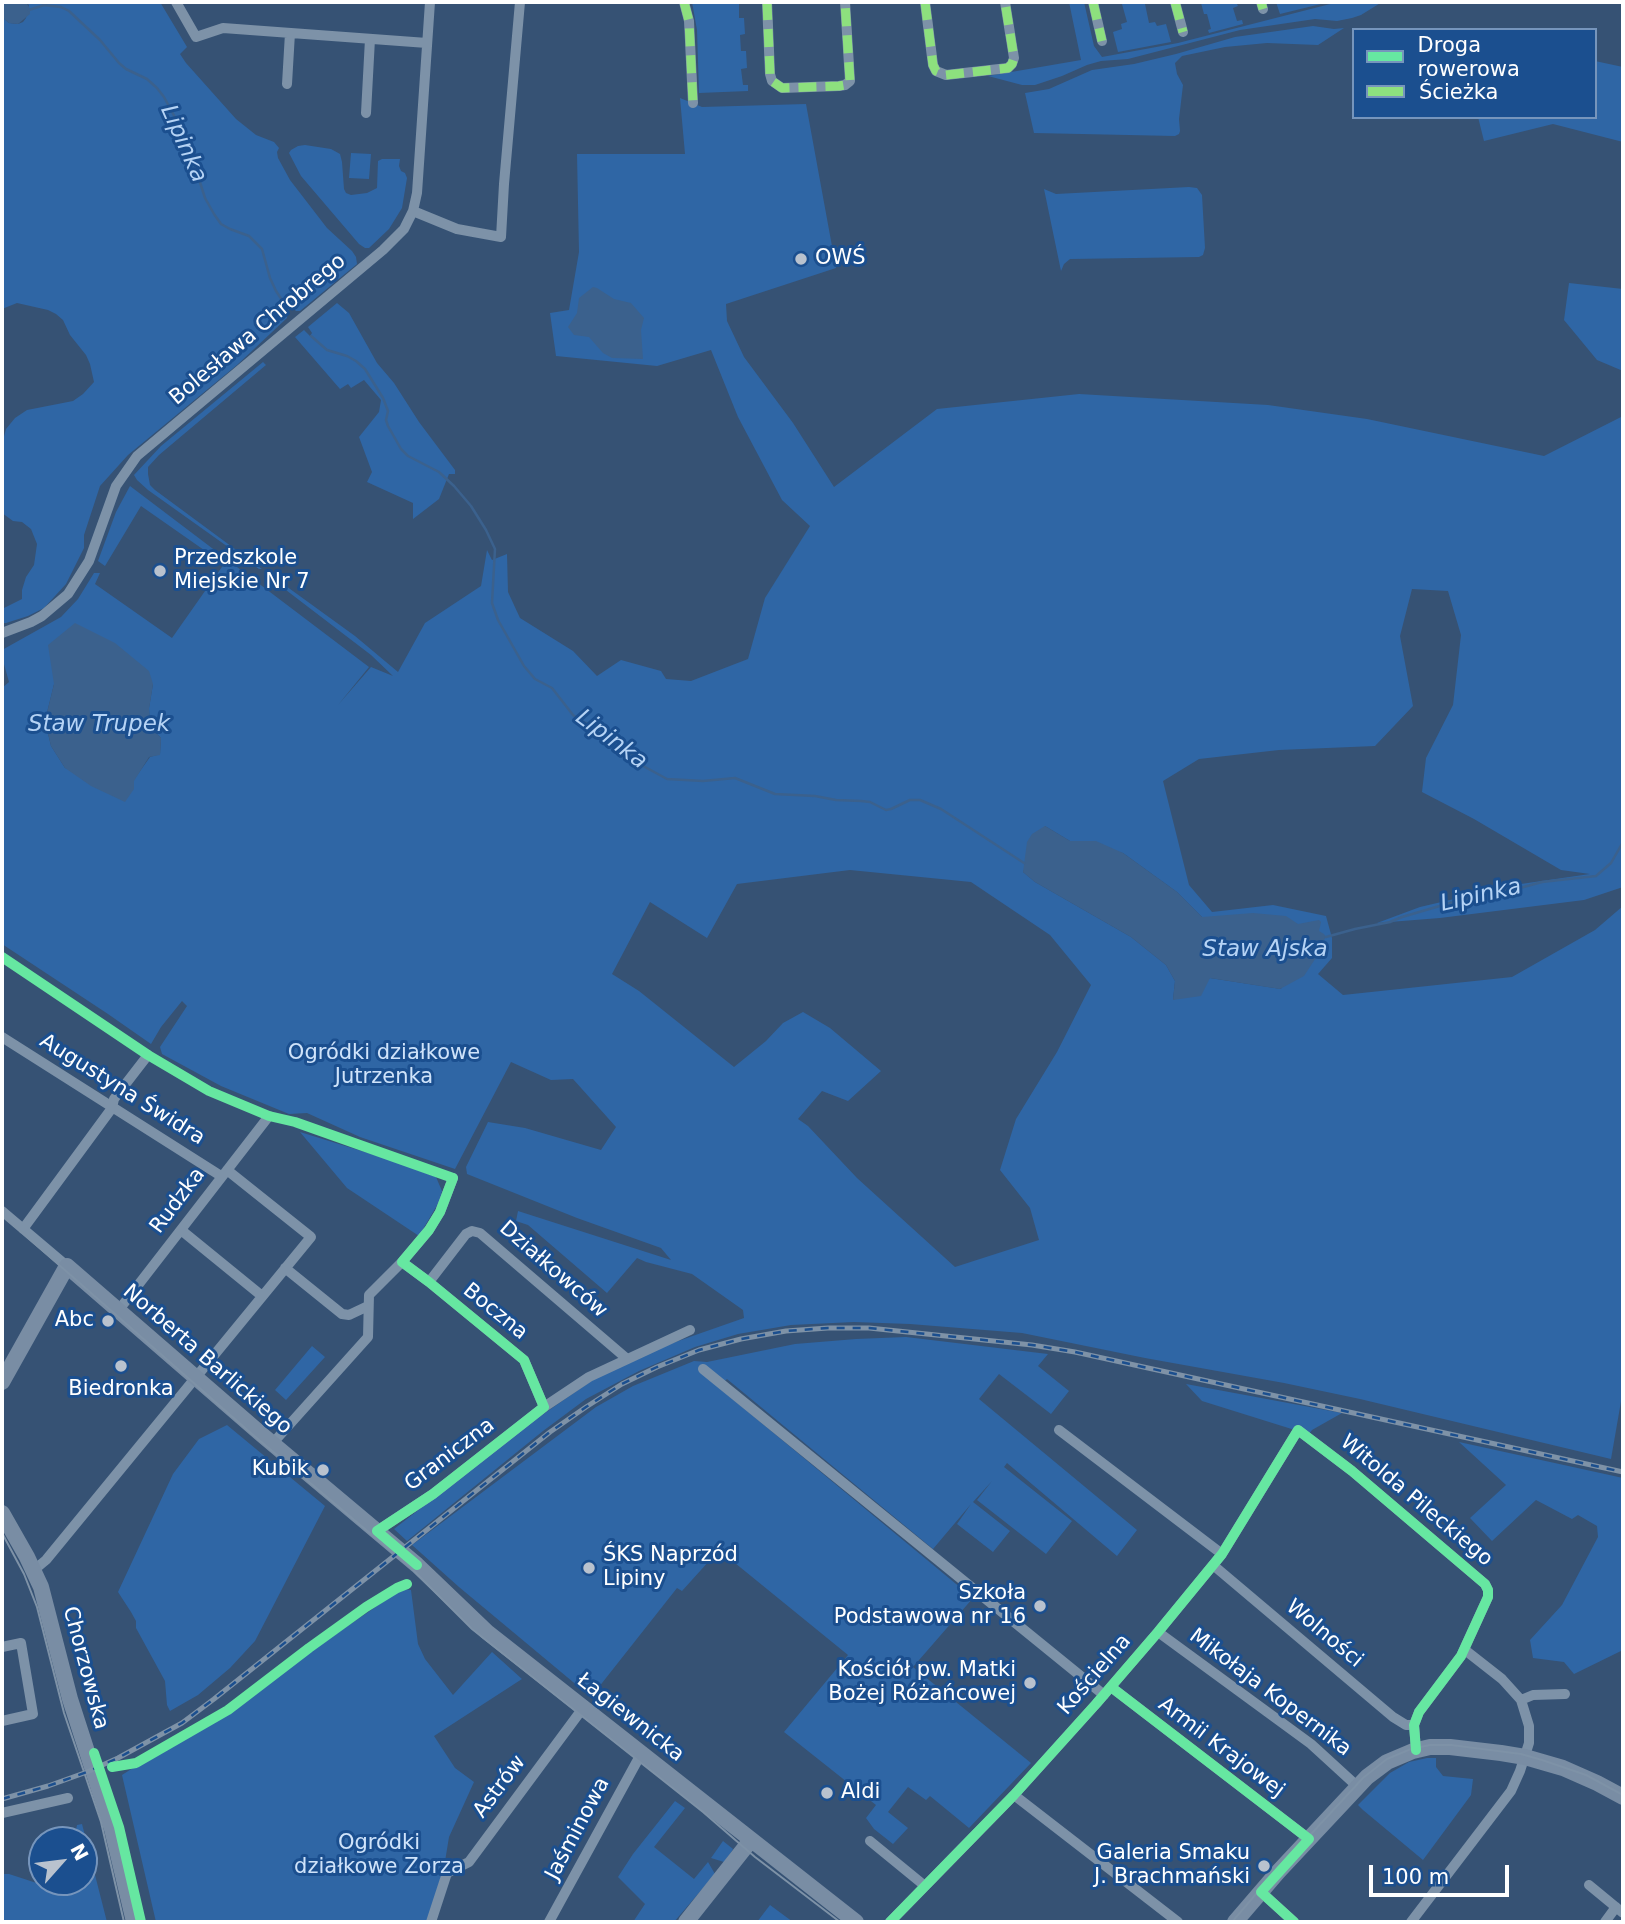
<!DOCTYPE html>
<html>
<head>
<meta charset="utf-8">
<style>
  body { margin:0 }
  #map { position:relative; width:1625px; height:1924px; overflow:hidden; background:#365274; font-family:"DejaVu Sans",sans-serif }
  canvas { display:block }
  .frame { position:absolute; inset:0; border:4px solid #fff; pointer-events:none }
  .legend { position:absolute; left:1352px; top:28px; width:245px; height:91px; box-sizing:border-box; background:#1b4f8f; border:2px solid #7695bc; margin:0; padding:9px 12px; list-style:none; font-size:21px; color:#fff }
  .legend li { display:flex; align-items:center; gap:14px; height:35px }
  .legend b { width:35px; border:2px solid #7695bc }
  .north { position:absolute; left:28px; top:1826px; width:70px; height:70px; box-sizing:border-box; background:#1b4f8f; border:2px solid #7695bc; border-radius:50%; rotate:62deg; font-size:19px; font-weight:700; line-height:28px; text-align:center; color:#fff }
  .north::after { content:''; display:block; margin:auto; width:24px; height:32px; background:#b9c2ce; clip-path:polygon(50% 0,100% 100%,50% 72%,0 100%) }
  .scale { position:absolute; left:1369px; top:1865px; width:140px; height:32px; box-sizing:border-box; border:4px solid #fff; border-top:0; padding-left:9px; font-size:21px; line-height:24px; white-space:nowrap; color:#fff; -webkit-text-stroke:5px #1b4f8f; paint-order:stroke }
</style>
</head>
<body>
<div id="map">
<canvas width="1625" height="1924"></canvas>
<div class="frame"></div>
<ul class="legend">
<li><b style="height:9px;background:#66e7a1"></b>Droga rowerowa</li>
<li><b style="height:9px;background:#8de07e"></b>Ścieżka</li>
</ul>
<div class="north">N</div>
<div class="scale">100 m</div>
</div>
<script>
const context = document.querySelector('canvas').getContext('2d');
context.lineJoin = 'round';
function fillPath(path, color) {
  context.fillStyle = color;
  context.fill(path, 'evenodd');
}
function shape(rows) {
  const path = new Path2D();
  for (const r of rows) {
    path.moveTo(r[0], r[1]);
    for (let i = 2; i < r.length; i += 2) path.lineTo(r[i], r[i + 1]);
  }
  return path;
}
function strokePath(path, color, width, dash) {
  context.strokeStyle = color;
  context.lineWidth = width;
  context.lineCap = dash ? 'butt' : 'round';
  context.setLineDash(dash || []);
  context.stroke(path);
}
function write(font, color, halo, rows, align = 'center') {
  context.font = font + ' "DejaVu Sans",sans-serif';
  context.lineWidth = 6;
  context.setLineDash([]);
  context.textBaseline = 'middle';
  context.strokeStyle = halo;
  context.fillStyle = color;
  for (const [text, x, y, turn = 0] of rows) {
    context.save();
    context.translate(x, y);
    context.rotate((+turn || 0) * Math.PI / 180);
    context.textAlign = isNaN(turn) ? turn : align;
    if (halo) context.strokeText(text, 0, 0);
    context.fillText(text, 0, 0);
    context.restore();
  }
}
fillPath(shape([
  [26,2,160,2,187,47,180,54,186,63,236,119,256,135,274,142,279,148,277,152,278,158,290,180,327,228,352,251,356,257,357,264,300,311,296,311,288,303,287,318,237,365,128,455,100,486,84,535,84,548,66,584,44,608,28,616,6,623,2,623,2,609,22,599,22,590,26,577,34,565,37,544,31,529,22,522,13,521,2,513,2,444,6,429,15,418,27,410,73,401,83,394,94,382,90,364,86,355,70,335,63,320,56,314,48,310,17,303,2,309,2,17,9,23,18,24,23,22,26,18,29,5],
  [692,2,739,2,739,18,744,18,745,34,740,35,741,51,746,51,747,68,741,69,743,85,748,85,748,91,699,93,697,30],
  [1069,2,1084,2,1094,46,1102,57,1178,43,1338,2,1382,2,1361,15,1352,18,1337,21,1315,19,1240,30,1128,59,1101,61,1087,65,1062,76,1035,85,1022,85,988,76,1081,60],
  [1115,2,1148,2,1145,4,1149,23,1155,22,1157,26,1166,24,1171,42,1118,52,1113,32,1122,29,1121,24,1127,22,1122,4,1116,4],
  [1204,2,1236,2,1238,6,1233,8,1237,21,1242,20,1243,24,1209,33,1208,30,1211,29,1207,14,1204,14,1201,3],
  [1276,2,1329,2,1280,14],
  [1313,26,1334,29,1344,28,1318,45,1267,43,1225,47,1182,56,1175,63,1177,74,1183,85,1179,119,1180,131,1179,134,1175,136,1034,133,1025,93,1049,89,1092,70,1134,64,1176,54,1235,37],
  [1595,61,1623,67,1623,142,1553,124,1484,141,1478,117,1595,117],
  [680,98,702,107,806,104,836,268,726,304,727,321,744,357,793,423,834,487,937,409,1079,394,1268,405,1367,419,1544,456,1623,416,1623,887,1584,900,1440,918,1377,923,1420,907,1514,885,1590,874,1561,870,1474,819,1422,792,1426,758,1453,705,1461,635,1448,591,1412,589,1400,636,1413,706,1375,746,1279,750,1199,759,1163,781,1189,885,1212,912,1273,905,1326,916,1332,938,1332,958,1318,974,1343,995,1512,977,1595,930,1623,906,1623,1390,1611,1459,1360,1399,1284,1383,1145,1358,1022,1333,910,1324,854,1322,791,1325,738,1334,695,1347,639,1371,586,1399,543,1431,407,1541,394,1529,526,1426,600,1375,664,1346,744,1318,743,1310,692,1274,646,1262,637,1258,607,1293,528,1225,516,1221,518,1211,671,1260,661,1248,577,1218,467,1174,466,1167,488,1122,525,1128,601,1150,616,1127,573,1079,551,1080,511,1062,455,1169,360,1137,307,1113,289,1114,221,1086,162,1054,160,1047,187,1006,182,1001,161,1027,151,1044,108,1014,2,944,2,688,9,682,2,657,2,650,61,617,78,599,94,573,100,573,95,584,172,638,224,564,141,506,105,566,98,561,116,512,130,486,369,667,338,705,371,667,393,676,371,655,265,574,268,573,355,636,398,672,425,623,481,586,487,550,492,560,507,554,508,592,520,618,573,651,597,676,621,660,661,671,666,679,691,681,748,659,765,598,810,526,782,500,738,417,711,350,657,366,556,356,550,313,569,310,579,252,577,154,685,154],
  [54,684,153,684,149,708,150,727,161,738,160,754,150,757,133,781,65,768,51,746,45,721],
  [1045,826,1070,841,1123,853,1177,892,1202,917,1298,924,1281,989,1210,978,1173,1000,1175,981,1166,965,1131,937,1035,882,1023,872],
  [850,870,971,882,1050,935,1091,985,1057,1052,1016,1119,1000,1170,1030,1208,1039,1240,955,1267,857,1178,808,1126,798,1119,822,1091,848,1101,881,1071,830,1028,803,1012,783,1023,766,1041,734,1067,639,991,612,974,650,902,707,938,737,884],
  [305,145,331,149,340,154,342,162,344,189,346,193,351,195,367,193,377,188,378,161,382,159,400,159,399,166,401,171,405,173,407,178,402,208,389,229,369,248,365,248,359,244,301,176,289,153,291,150,298,146],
  [351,153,371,154,369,179,349,178],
  [1189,187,1197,188,1202,195,1205,248,1203,255,1199,257,1070,259,1064,264,1061,271,1044,189,1056,194],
  [1569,283,1623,289,1623,371,1597,360,1564,320],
  [337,303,349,313,377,363,394,383,419,422,455,470,455,474,449,474,439,499,413,519,413,503,367,482,372,472,359,437,379,412,381,400,364,380,351,388,348,384,340,389,295,337,304,330,310,336,312,333,308,327],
  [263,362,266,365,159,455,148,467,148,474,150,485,155,490,262,569,259,569,148,490,137,480,134,475,161,446],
  [300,1132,394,1161,436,1177,442,1191,439,1202,419,1236,347,1188],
  [906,1337,1048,1354,1038,1366,1069,1391,1051,1414,999,1374,979,1399,1137,1530,1117,1556,1007,1463,1004,1467,1072,1521,1046,1554,977,1500,992,1481,973,1502,1010,1531,993,1552,957,1524,971,1504,933,1549,727,1379,718,1387,973,1598,913,1667,1031,1763,969,1828,930,1796,926,1800,908,1787,888,1812,908,1828,893,1844,874,1829,866,1818,876,1805,784,1732,848,1655,719,1550,682,1591,677,1588,591,1697,459,1587,412,1545,596,1407,633,1386,694,1361,707,1362,795,1344,856,1339],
  [312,1346,325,1357,286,1400,275,1390],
  [1186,1384,1342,1413,1312,1430,1306,1438,1298,1431,1202,1401],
  [227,1425,325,1506,255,1641,230,1668,198,1695,170,1711,167,1705,165,1681,136,1628,136,1621,131,1612,118,1592,173,1474,199,1439],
  [1459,1442,1623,1478,1623,1650,1574,1674,1564,1662,1533,1658,1530,1640,1562,1605,1598,1537,1597,1526,1578,1515,1572,1519,1536,1500,1492,1541,1470,1518,1506,1485],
  [402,1589,411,1590,418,1644,425,1659,453,1695,492,1652,522,1679,434,1736,455,1768,474,1782,449,1837,440,1892,429,1922,156,1922,122,1775,245,1696],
  [1427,1758,1436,1758,1436,1767,1443,1776,1473,1779,1471,1795,1423,1860,1363,1810,1358,1805,1390,1773,1409,1762],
  [675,1801,685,1808,654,1847,694,1879,708,1862,715,1874,674,1922,633,1922,645,1904,618,1877,633,1854],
  [82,1824,107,1922,2,1922,2,1874,9,1874,61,1891,64,1882,84,1882,84,1840,74,1840,77,1825],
  [723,1841,733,1849,732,1851,724,1862,711,1858],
  [770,1905,793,1922,757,1922]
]), '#2f66a5');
fillPath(shape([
  [2,2,26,2,30,9,30,14,18,24,9,23,2,17],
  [593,287,597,288,614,299,631,303,644,318,641,330,643,359,612,358,603,353,589,337,574,335,568,327,577,313,579,298],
  [75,623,115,643,149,671,153,684,149,709,150,727,161,738,160,755,149,757,134,781,134,789,125,802,91,786,65,768,51,746,45,721,54,684,48,645],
  [1045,826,1070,841,1096,841,1123,853,1177,892,1202,917,1253,913,1286,916,1298,924,1319,920,1321,922,1319,931,1324,934,1326,937,1324,940,1316,944,1321,950,1304,976,1280,989,1210,978,1201,996,1173,1000,1175,981,1166,965,1131,937,1035,882,1023,872,1027,842,1032,834]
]), '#3b618d');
strokePath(shape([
  [29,10,44,5,61,7,69,11,100,40,119,63,126,69,147,79,157,88,164,97,178,123,190,151,205,198,214,214,221,224,230,229,249,236,262,249,270,278,276,291,288,309],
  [311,336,327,350,347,356,356,361,365,369,383,398,388,411,386,420,388,426,401,449,408,456,439,472,454,486,471,506,486,530,495,549,492,603,498,620,524,666,535,679,552,688,573,715,581,721,604,731,620,743,645,767,667,779,703,781,735,778,775,794,815,796,836,800,861,801,870,802,886,810,891,809,910,800,920,800,941,809,1024,863],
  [1326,937,1355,929,1390,922,1402,917,1491,891,1520,888,1542,882,1596,876,1611,863,1623,842]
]), '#3b618d', 2.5);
strokePath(shape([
  [176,2,196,37,223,28,427,43],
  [684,2,689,21,693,103],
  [767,2,770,74,772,81,782,88,839,86,845,85,850,81,845,2],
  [925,2,933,65,936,71,946,75,1008,68,1012,64,1014,58,1005,2],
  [1093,2,1102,41],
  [1175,2,1183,32],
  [1261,2,1263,9],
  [287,84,290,33],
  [366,113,370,39],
  [413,211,457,229,501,237,504,184,520,2],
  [2,633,31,622,42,616,68,594,89,561,116,486,137,456,383,250,404,229,413,211,417,193,430,2],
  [2,1037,221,1176],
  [2,1211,67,1266],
  [23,1229,112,1108,114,1099,148,1055],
  [181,1230,262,1296],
  [402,1262,429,1282,524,1360,544,1407],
  [285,1268,342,1314,349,1315,368,1306],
  [429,1282,466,1234,472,1231,480,1233,626,1358],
  [118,1311,269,1116],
  [703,1369,1104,1695],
  [1059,1430,1222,1554],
  [272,1444,368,1337,369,1295,402,1262,429,1230,440,1212,453,1178],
  [377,1531,433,1494,544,1407,589,1377,690,1330],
  [1213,1565,1393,1717,1406,1725,1414,1725],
  [34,1570,46,1560,311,1237,227,1170],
  [1158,1632,1311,1744,1358,1787],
  [2,1647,21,1643,33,1714,2,1721],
  [1111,1687,1309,1839],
  [1521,1700,1533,1695,1565,1694],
  [1014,1795,1178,1922],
  [2,1813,68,1798],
  [870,1841,925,1886],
  [1589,1885,1623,1913],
  [1261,1892,1294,1922],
  [431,1922,447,1873,469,1862,583,1708],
  [549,1922,641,1754],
  [890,1922,1014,1795,1096,1704,1158,1632,1222,1554,1298,1430,1352,1471,1485,1584,1488,1590,1488,1597,1461,1656,1419,1712,1414,1725,1416,1750],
  [1411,1922,1511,1791,1520,1771,1529,1743,1529,1726,1521,1700,1502,1679,1465,1650],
  [1605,1922,1616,1907]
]), '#7d92a8', 10);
strokePath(shape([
  [2,1382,67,1266,261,1434,417,1565,487,1632,856,1922],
  [2,1513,27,1557,41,1587,70,1699,112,1829,134,1922],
  [686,1922,751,1840],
  [1235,1922,1278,1872,1367,1777,1387,1762,1413,1751,1430,1747,1450,1747,1501,1753,1525,1757,1563,1768,1597,1783,1623,1797]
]), '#798da4', 16);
strokePath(shape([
  [2,1215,252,1434,409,1566,472,1629,703,1812,755,1857,840,1922],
  [2,1533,24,1574,37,1607,64,1713,101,1822,124,1922],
  [1232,1922,1262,1887,1363,1778,1387,1759,1411,1749,1430,1745,1451,1745,1521,1754,1542,1760,1586,1775,1623,1795]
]), '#7e92a7', 2);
const rail = shape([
  [2,1799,48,1786,87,1772,118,1758,182,1723,214,1699,550,1432,586,1407,622,1384,657,1367,699,1350,741,1339,786,1331,828,1328,869,1328,1032,1345,1075,1352,1623,1472]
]);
strokePath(rail, '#7e92a7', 5);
strokePath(rail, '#1b4f8f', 2.5, [8]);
strokePath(shape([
  [684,2,689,21,693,103],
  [767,2,770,74,772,81,782,88,839,86,845,85,850,81,845,2],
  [925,2,933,65,936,71,946,75,1008,68,1012,64,1014,58,1005,2],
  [1093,2,1102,41],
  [1175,2,1183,32],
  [1261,2,1263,9]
]), '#8de07e', 9, [18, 9]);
strokePath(shape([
  [2,957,148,1055,209,1091,269,1116,295,1122,453,1178,440,1212,429,1230,402,1262,429,1282,524,1360,544,1407,433,1494,377,1531,417,1565],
  [1111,1687,1309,1839,1261,1892,1294,1922],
  [94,1753,119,1827,141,1922],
  [112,1767,136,1763,228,1710,309,1648,366,1607,397,1588,407,1584],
  [890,1922,1014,1795,1096,1704,1158,1632,1222,1554,1298,1430,1352,1471,1485,1584,1488,1590,1488,1597,1461,1656,1419,1712,1414,1725,1416,1750]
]), '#66e7a1', 10);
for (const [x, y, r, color] of [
  [801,259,7,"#b9c2ce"],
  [160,571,7,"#b9c2ce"],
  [108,1321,7,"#b9c2ce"],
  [121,1366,7,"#b9c2ce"],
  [323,1470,7,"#b9c2ce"],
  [589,1568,7,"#b9c2ce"],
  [1040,1606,7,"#b9c2ce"],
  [1030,1683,7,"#b9c2ce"],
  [827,1793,7,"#b9c2ce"],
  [1264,1866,7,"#b9c2ce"]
]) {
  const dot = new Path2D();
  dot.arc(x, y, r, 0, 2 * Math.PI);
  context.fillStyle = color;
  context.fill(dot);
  strokePath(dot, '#1b4f8f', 2.5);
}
write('21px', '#fff', '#1b4f8f', [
  ["OWŚ",815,259,"left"],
  ["Przedszkole",174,559,"left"],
  ["Miejskie Nr 7",174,583,"left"],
  ["Abc",94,1321],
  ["Biedronka",121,1390,"center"],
  ["Kubik",309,1470],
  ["ŚKS Naprzód",603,1556,"left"],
  ["Lipiny",603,1580,"left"],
  ["Szkoła",1026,1594],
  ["Podstawowa nr 16",1026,1618],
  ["Kościół pw. Matki",1016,1671],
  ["Bożej Różańcowej",1016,1695],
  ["Aldi",841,1793,"left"],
  ["Galeria Smaku",1250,1854],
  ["J. Brachmański",1250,1878]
], 'right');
write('21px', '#fff', '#1b4f8f', [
  ["Bolesława Chrobrego",258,330,-40],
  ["Augustyna Świdra",122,1090,32],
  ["Rudzka",178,1201,-53],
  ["Działkowców",553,1270,41],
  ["Boczna",495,1312,39],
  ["Norberta Barlickiego",207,1360,41],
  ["Graniczna",450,1455,-37],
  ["Witolda Pileckiego",1416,1501,40],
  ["Wolności",1324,1634,40],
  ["Chorzowska",85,1668,75],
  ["Kościelna",1095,1675,-49],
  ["Mikołaja Kopernika",1270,1693,37],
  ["Łagiewnicka",630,1718,38],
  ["Armii Krajowej",1221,1748,37],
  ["Astrów",500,1787,-53],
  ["Jaśminowa",578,1829,-62]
]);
write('21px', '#cfe3fa', '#1b4f8f', [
  ["Ogródki działkowe",384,1054],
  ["Jutrzenka",384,1078],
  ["Ogródki",379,1844],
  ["działkowe Zorza",379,1868]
]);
write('italic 23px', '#b5d3f5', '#1b4f8f', [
  ["Lipinka",183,144,66],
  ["Staw Trupek",99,725],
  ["Lipinka",611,740,37],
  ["Lipinka",1481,896,-13],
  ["Staw Ajska",1265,950]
]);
</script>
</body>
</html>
